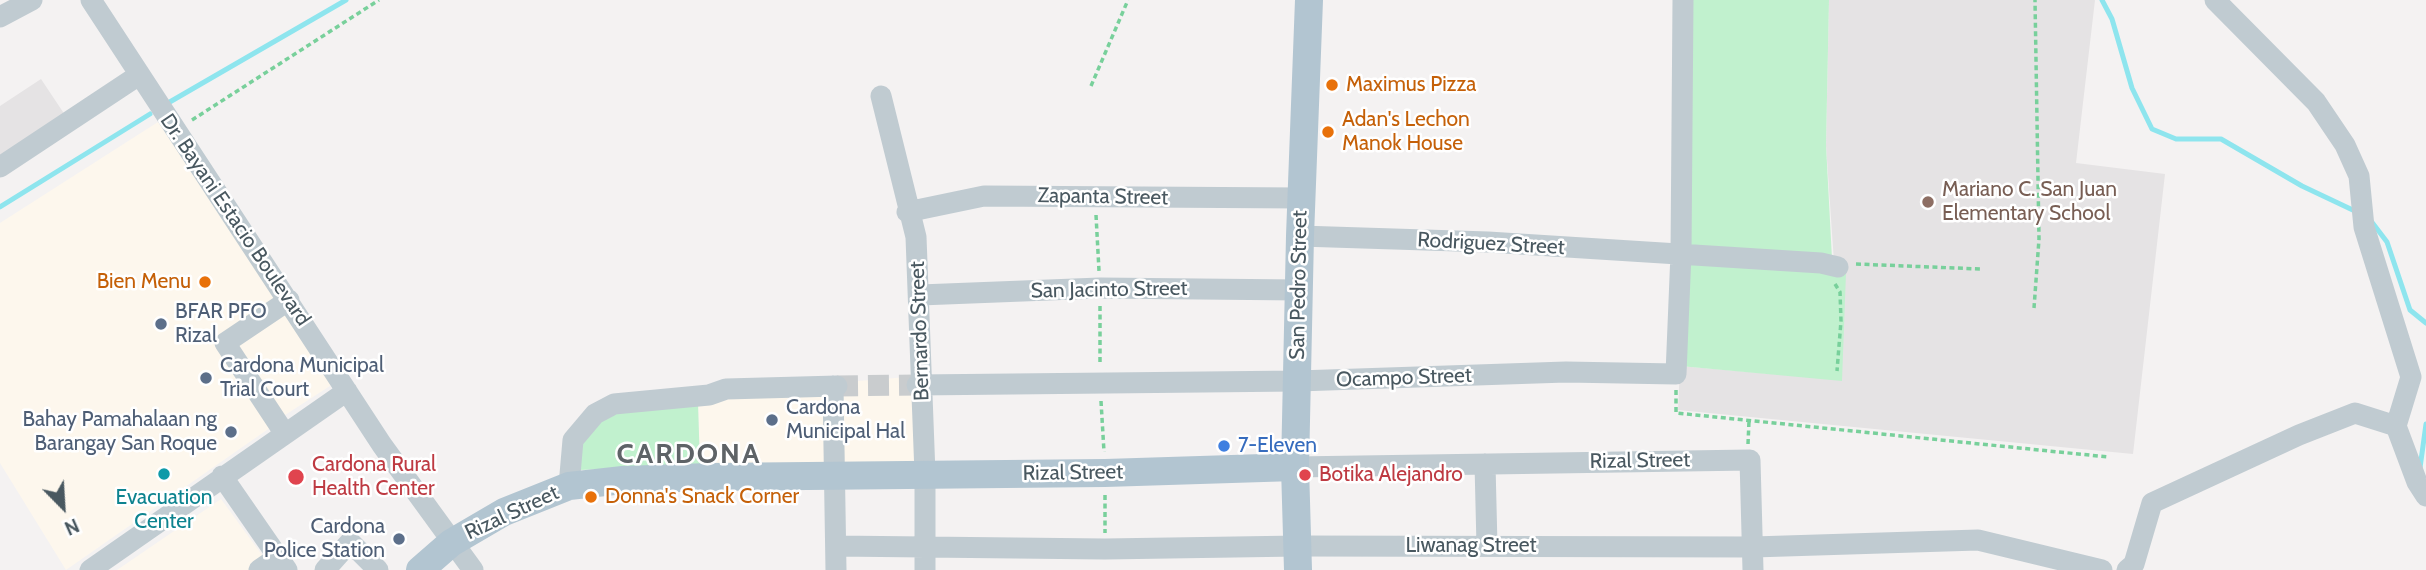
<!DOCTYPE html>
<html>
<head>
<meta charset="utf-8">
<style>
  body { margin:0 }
  #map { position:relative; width:2426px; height:570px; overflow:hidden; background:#f4f2f2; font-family:Cabin,sans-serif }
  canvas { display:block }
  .north { position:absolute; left:28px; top:472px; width:70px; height:70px; -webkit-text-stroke:5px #fff; paint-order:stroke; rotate:156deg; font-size:19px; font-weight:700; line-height:28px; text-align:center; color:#495860 }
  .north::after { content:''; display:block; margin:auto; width:24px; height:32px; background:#495860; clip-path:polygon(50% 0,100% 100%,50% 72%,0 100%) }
</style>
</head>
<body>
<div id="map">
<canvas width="2426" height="570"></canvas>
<div class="north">N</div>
</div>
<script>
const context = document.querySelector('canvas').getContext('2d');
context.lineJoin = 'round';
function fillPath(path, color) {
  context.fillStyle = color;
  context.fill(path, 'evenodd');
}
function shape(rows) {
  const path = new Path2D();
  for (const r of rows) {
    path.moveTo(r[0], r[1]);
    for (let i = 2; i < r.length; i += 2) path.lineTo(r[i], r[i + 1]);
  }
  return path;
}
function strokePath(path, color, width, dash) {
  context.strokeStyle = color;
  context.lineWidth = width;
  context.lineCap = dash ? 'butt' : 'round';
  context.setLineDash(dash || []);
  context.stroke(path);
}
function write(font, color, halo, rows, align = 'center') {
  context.font = font + ' Cabin,sans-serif';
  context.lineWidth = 5;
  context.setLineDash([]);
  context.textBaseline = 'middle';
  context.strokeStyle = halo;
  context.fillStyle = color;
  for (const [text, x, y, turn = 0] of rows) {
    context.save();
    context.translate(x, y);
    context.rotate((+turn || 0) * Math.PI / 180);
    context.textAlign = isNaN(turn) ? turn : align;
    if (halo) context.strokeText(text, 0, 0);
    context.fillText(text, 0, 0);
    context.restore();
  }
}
fillPath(shape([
  [158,122,276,297,215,340,274,425,66,570,0,463,0,223],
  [286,313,333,384,282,417,235,345],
  [920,376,923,463,700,466,698,403,722,392],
  [221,499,265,559,249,570,117,570]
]), '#fdf7ed');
fillPath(shape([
  [1829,0,2095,0,2076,163,2165,174,2133,454,1678,410,1680,366,1842,380,1826,145],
  [41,79,65,115,0,158,0,106]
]), '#e5e3e4');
fillPath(shape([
  [1689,0,1829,0,1826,145,1832,259,1846,273,1842,381,1680,366],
  [698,403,700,466,578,470,582,437,605,413]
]), '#c1f1ce');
strokePath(shape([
  [2102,0,2112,19,2132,88,2152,129,2176,139,2221,139,2302,186,2357,212],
  [168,103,346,0],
  [0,207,150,114],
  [2371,221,2387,242,2410,310,2426,323],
  [2420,468,2426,424]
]), '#8ee5ee', 5);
strokePath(shape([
  [837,386,917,385]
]), '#c9ccce', 21, [21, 10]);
strokePath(shape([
  [1091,86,1128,0],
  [192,120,379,0],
  [1096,215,1099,271],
  [1856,264,1980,269],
  [1835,284,1840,292,1841,321,1837,371],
  [1100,306,1100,365],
  [2034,308,2039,239,2035,0],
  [1676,390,1676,413,2108,457],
  [1101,401,1104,452],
  [1748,444,1749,421],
  [1105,495,1105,533]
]), '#78d09b', 3.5, [5, 3.5]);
strokePath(shape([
  [91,0,382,445,473,570],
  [2215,0,2316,102,2345,145,2359,176,2364,227,2411,377,2396,426],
  [0,17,32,0],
  [881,96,916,237,925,474,925,570],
  [0,167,139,75],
  [907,212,984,196,1301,198],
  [1300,236,1488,242,1821,263,1838,267],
  [920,295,1100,288,1299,290],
  [917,385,1298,381,1566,372,1676,374,1681,253,1683,0],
  [833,386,836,570],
  [2396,426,2417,482,2426,496],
  [285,434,225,343,289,300],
  [1485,464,1487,546],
  [1295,467,1750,460,1753,570],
  [222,476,287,570],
  [569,486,573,440,595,414,614,404,709,395,726,389,837,386],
  [836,546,1105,549,1299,546,1753,547,1978,540,2102,570],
  [90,570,347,391],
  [259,570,278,557],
  [325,570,350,542,378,570],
  [2127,570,2134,564,2152,503,2299,435,2355,413,2396,426]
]), '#c0cbd1', 21);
strokePath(shape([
  [420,570,451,543,504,512,569,486,623,480,709,477,1105,473,1295,467],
  [1298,570,1295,467,1300,236,1309,0]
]), '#b2c5d1', 28);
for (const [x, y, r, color] of [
  [1332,85,7,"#e8710a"],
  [1328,132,7,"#e8710a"],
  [1928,202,7,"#8d6e63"],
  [205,282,7,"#e8710a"],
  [161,324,7,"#5c6f8a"],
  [206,378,7,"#5c6f8a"],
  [772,420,7,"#5c6f8a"],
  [231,432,7,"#5c6f8a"],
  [1224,446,7,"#3f7fe0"],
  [164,474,7,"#0f9aa8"],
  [1305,475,7,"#e0444e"],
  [296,477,9,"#e0444e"],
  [591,497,7,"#e8710a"],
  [399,539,7,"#5c6f8a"]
]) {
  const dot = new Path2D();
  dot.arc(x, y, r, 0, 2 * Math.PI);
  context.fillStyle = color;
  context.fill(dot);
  strokePath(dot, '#fff', 2.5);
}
write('21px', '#c56008', '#fff', [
  ["Maximus Pizza",1346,85],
  ["Adan's Lechon",1342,120],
  ["Manok House",1342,144],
  ["Bien Menu",191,282,"right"],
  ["Donna's Snack Corner",605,497]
], 'left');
write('21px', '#785e54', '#fff', [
  ["Mariano C. San Juan",1942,190],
  ["Elementary School",1942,214]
], 'left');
write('21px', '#495860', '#fff', [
  ["Zapanta Street",1103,197,1],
  ["Dr. Bayani Estacio Boulevard",235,220,56],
  ["Rodriguez Street",1491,244,3],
  ["San Pedro Street",1299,285,-89],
  ["San Jacinto Street",1109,290,-1],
  ["Bernardo Street",920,331,-92],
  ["Ocampo Street",1404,378,-2],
  ["Rizal Street",1640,461,-1],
  ["Rizal Street",1073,473,-1],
  ["Rizal Street",512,513,-25],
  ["Liwanag Street",1471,546]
]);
write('21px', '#4e5e75', '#fff', [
  ["BFAR PFO",175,312],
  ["Rizal",175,336],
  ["Cardona Municipal",220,366],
  ["Trial Court",220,390],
  ["Cardona",786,408],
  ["Municipal Hal",786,432],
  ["Bahay Pamahalaan ng",217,420,"right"],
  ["Barangay San Roque",217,444,"right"],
  ["Cardona",385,527,"right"],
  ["Police Station",385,551,"right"]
], 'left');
write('21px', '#366cbe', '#fff', [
  ["7-Eleven",1238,446]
], 'left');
write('21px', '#be3a42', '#fff', [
  ["Cardona Rural",312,465],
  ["Health Center",312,489],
  ["Botika Alejandro",1319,475]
], 'left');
write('21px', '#0d838f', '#fff', [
  ["Evacuation",164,498],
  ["Center",164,522]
]);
context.letterSpacing = '2px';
write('bold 28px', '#5e6367', '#fff', [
  ["CARDONA",689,455]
]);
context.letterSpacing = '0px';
</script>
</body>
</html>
